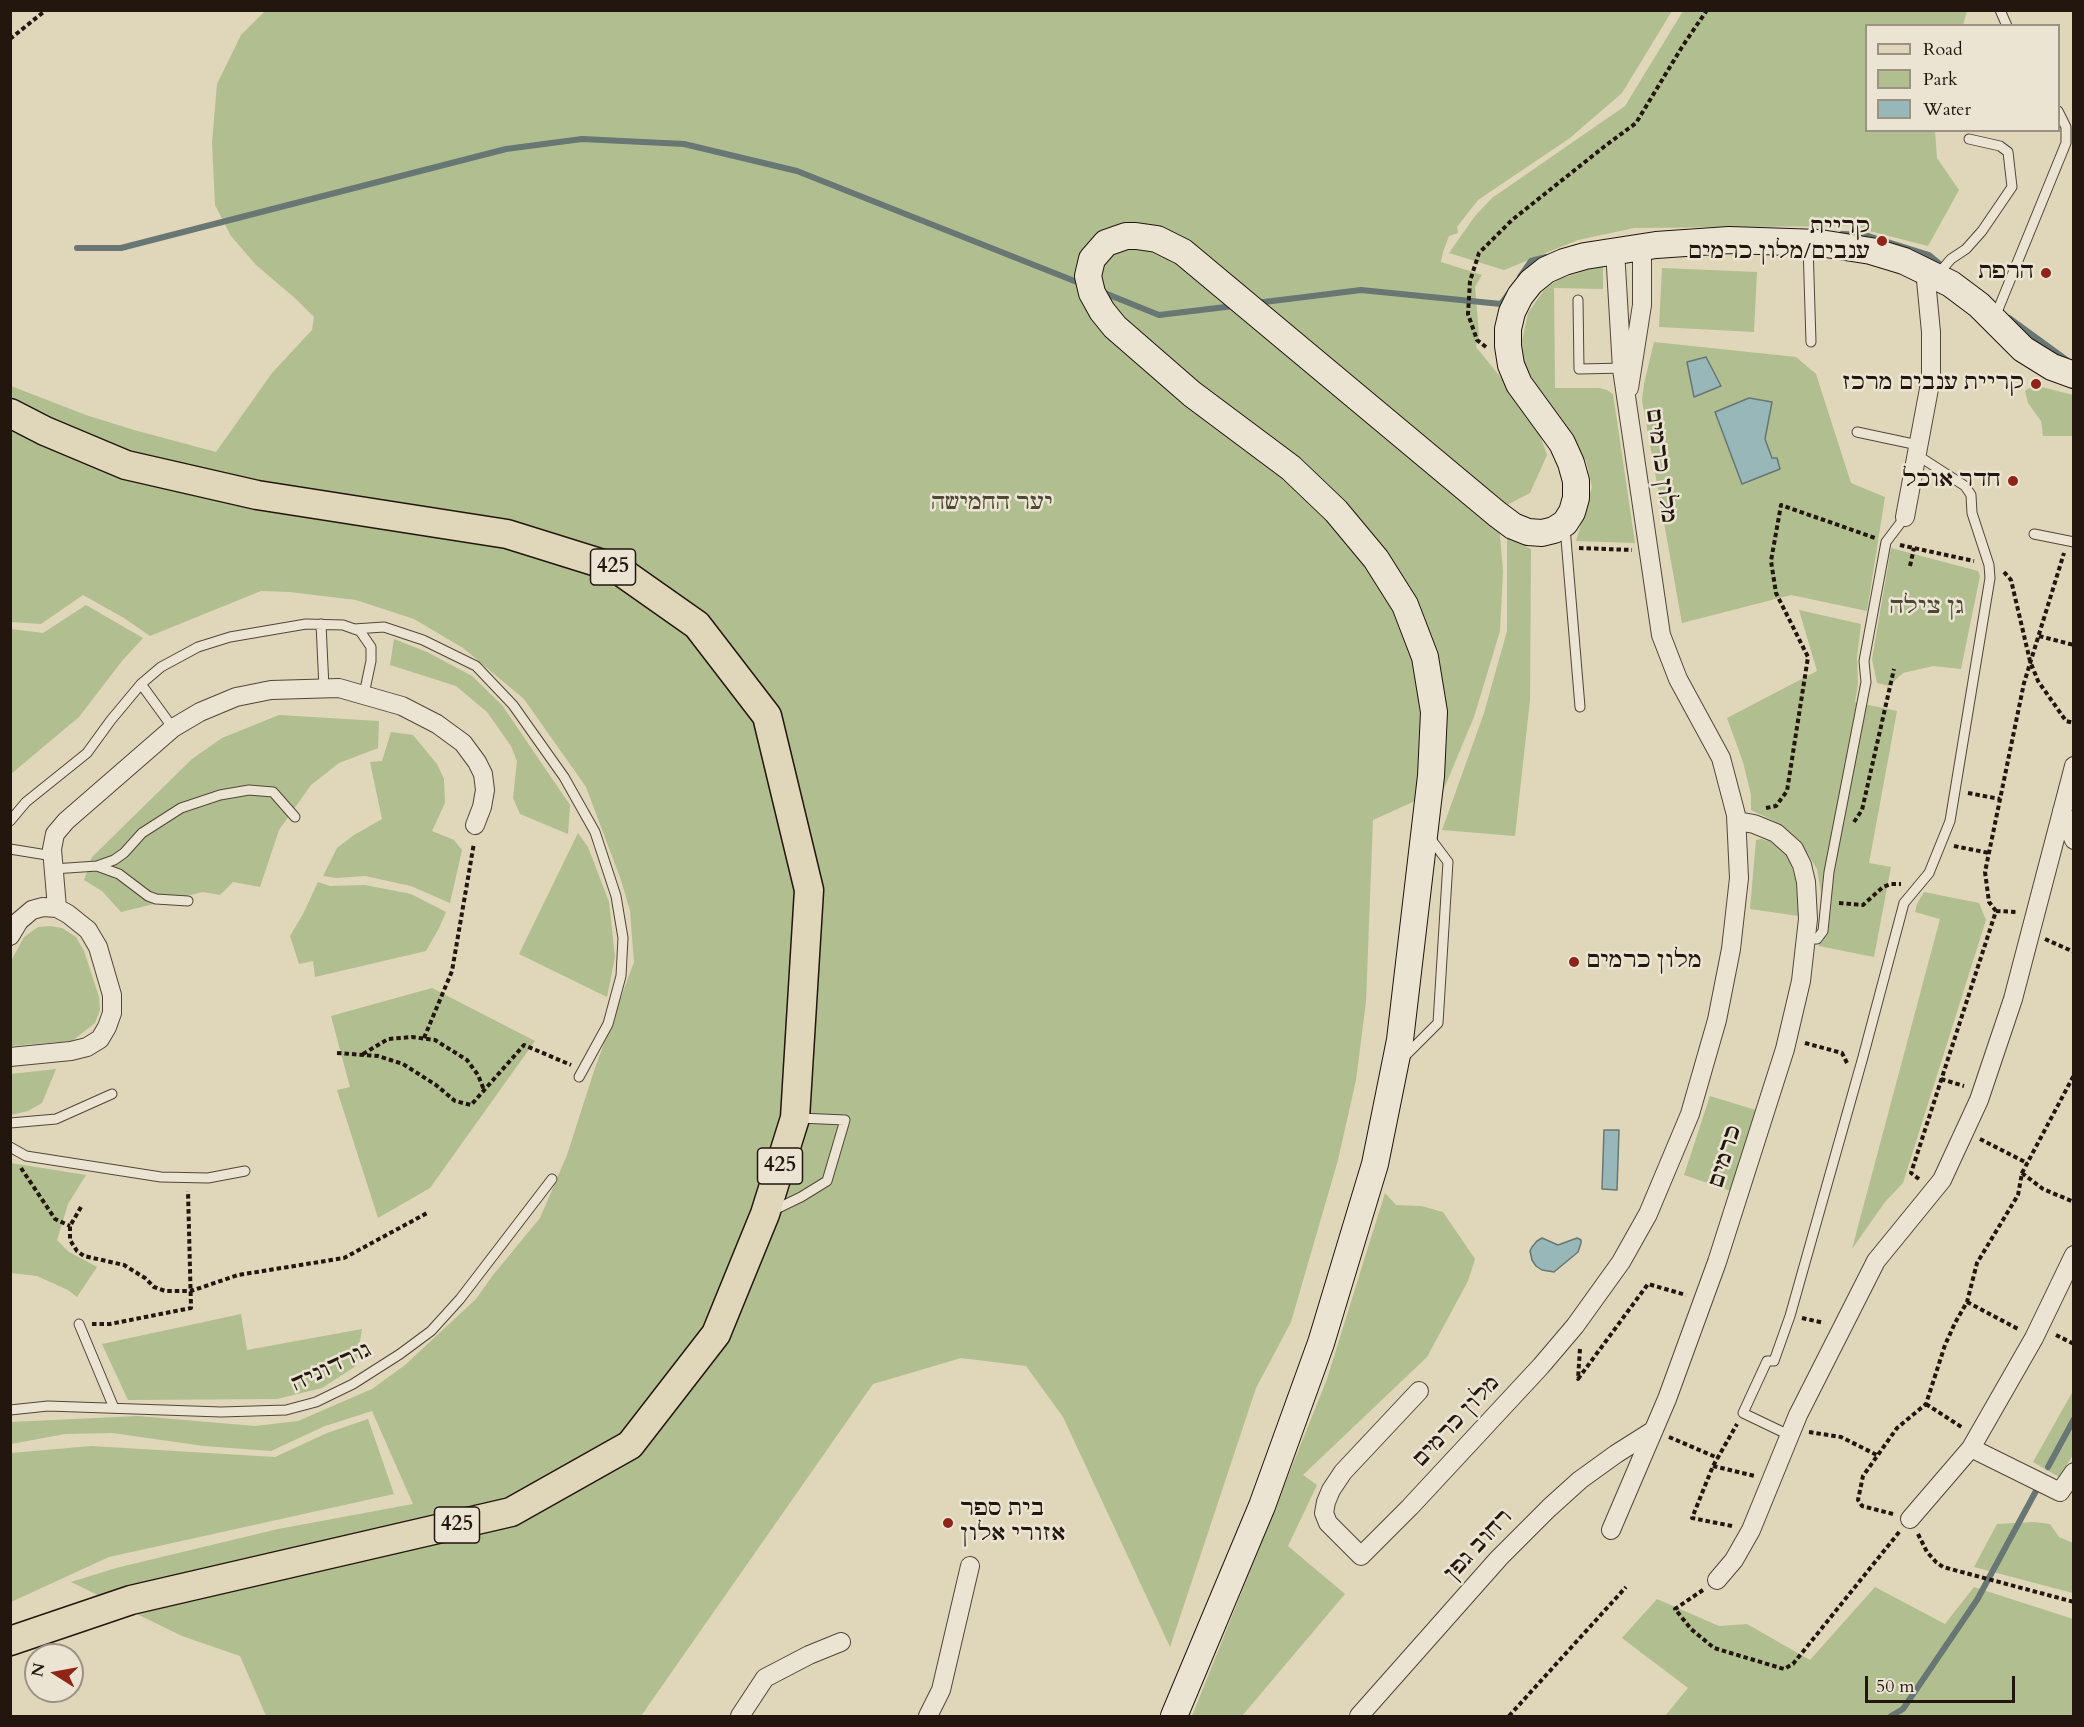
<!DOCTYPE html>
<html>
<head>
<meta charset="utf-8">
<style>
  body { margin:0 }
  #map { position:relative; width:2084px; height:1727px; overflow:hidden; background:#e0d6b9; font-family:Cardo,serif }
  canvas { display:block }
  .frame { position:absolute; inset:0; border:12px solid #22160e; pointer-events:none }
  .legend { position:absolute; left:1865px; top:24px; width:195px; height:108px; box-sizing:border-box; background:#ebe4d2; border:2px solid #9b9284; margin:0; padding:8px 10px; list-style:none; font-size:18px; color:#22160e }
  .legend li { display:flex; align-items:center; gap:12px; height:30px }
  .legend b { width:30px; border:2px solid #9b9284 }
  .north { position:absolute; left:24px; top:1643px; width:60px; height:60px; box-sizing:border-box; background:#ebe4d2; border:2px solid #9b9284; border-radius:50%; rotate:281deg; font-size:16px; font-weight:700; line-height:24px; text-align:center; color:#22160e }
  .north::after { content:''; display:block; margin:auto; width:21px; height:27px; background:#8f2418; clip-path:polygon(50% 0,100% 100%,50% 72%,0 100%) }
  .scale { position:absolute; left:1865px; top:1676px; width:150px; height:27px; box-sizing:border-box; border:3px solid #22160e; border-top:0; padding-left:8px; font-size:18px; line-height:21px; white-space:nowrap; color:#22160e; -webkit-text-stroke:4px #ebe4d2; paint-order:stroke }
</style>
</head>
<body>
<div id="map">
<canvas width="2084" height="1727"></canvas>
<div class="frame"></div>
<ul class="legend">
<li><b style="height:8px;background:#e0d6b9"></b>Road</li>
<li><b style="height:16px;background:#b1be90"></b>Park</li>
<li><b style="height:16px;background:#97b7b8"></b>Water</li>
</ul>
<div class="north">N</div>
<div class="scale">50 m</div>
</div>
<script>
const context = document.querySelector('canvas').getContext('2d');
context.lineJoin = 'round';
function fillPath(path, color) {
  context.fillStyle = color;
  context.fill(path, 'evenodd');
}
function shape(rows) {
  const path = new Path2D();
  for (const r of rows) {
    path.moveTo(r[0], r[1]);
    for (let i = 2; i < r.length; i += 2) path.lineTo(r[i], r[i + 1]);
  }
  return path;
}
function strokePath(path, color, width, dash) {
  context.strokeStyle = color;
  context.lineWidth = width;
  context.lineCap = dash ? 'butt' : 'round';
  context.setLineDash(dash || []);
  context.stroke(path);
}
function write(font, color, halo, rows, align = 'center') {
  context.font = font + ' Cardo,"Frank Ruhl Libre",serif';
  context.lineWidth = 5;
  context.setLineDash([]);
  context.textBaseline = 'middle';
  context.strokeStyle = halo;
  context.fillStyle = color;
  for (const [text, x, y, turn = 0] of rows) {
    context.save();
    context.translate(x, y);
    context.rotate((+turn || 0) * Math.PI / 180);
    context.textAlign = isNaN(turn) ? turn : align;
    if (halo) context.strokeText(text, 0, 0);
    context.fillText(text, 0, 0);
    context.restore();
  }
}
fillPath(shape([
  [265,11,1672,11,1622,93,1570,138,1478,200,1457,227,1458,233,1449,236,1443,252,1441,262,1482,275,1475,287,1479,334,1476,347,1534,418,1547,455,1530,493,1503,507,1499,524,1503,571,1500,631,1474,717,1443,791,1426,841,1424,797,1373,820,1366,1002,1356,1080,1338,1160,1291,1322,1256,1388,1170,1647,1063,1417,1026,1366,961,1358,873,1384,641,1716,266,1716,240,1656,182,1636,71,1582,116,1568,278,1529,413,1504,372,1411,325,1426,271,1451,204,1446,112,1433,65,1434,11,1444,11,1422,138,1416,255,1426,298,1421,372,1389,405,1365,476,1299,493,1275,540,1218,567,1155,595,1068,634,962,630,911,621,880,586,787,524,699,463,648,414,619,356,600,290,592,261,591,150,636,124,618,83,595,41,624,11,622,11,386,86,415,134,430,216,452,272,373,312,330,314,317,296,299,256,265,231,236,215,205,212,143,217,84,241,35],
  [1683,11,1967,11,1963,25,1866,26,1866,130,1935,131,1937,158,1959,190,1928,246,1850,226,1634,228,1578,240,1504,270,1449,253,1475,216,1492,198,1625,106],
  [1603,265,1603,289,1554,288,1555,388,1599,388,1607,390,1613,394,1635,543,1576,541,1592,487,1586,461,1532,378,1523,359,1522,341,1528,313,1544,290,1559,279],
  [1662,268,1757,272,1754,332,1659,327],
  [1654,342,1796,357,1816,374,1851,483,1885,497,1867,611,1791,595,1682,623,1642,400,1644,384],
  [2034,385,2073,395,2073,436,2043,436,2041,421,2028,403,2025,391],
  [1507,537,1531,549,1530,700,1515,836,1442,830,1484,713,1507,631],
  [1891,548,1978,571,1980,576,1961,669,1933,666,1903,673,1889,686,1877,683,1872,659],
  [86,605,143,638,122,661,79,717,11,774,11,629,43,633],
  [1799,610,1861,624,1857,658,1858,684,1855,702,1897,711,1869,863,1891,867,1874,957,1819,946,1821,893,1817,869,1799,840,1776,822,1751,810,1751,795,1743,762,1727,718,1817,671],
  [394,639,427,652,472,676,502,705,570,805,568,834,520,814,513,798,517,761,511,746,487,712,456,686,390,665],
  [279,715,379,721,378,748,339,763,311,785,279,830,260,887,233,882,220,895,203,892,121,912,102,891,84,880,92,857,192,759,222,738],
  [391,732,413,735,437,764,444,779,445,803,432,831,454,840,462,850,450,903,411,886,365,876,337,878,323,876,337,848,354,835,382,819,370,762,382,761],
  [578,833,588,847,609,902,615,957,607,997,519,954],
  [1761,839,1773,842,1783,850,1789,859,1797,883,1799,916,1750,909,1756,840],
  [318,882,330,886,365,885,411,894,446,912,439,928,426,951,315,977,313,961,299,964,290,936,303,914],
  [1924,892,1979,903,1986,920,1903,1183,1885,1202,1852,1249,1940,919,1915,912,1917,904],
  [50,926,62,928,76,937,84,951,99,997,100,1010,95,1023,72,1041,11,1046,11,961,24,937,38,927],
  [432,988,535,1041,430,1188,378,1218,337,1090,350,1087,331,1016],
  [56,1069,42,1103,28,1111,11,1115,11,1074],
  [1710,1096,1759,1111,1731,1191,1684,1175],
  [11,1163,86,1175,68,1204,57,1240,69,1252,97,1267,77,1297,68,1290,37,1276,11,1273],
  [1385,1193,1396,1205,1421,1206,1443,1212,1475,1259,1468,1281,1427,1357,1303,1475,1317,1485,1288,1546,1345,1594,1242,1716,1192,1716,1327,1379],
  [241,1314,247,1350,362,1329,356,1366,322,1388,277,1399,128,1400,102,1344],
  [2073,1391,2073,1455,2059,1477,2033,1462],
  [368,1419,394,1494,109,1557,11,1602,11,1453,91,1446,275,1457,327,1433],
  [2034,1522,2050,1524,2059,1537,2073,1543,2073,1593,1974,1567,1997,1524],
  [1875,1587,1945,1624,1974,1587,2073,1619,2073,1716,1665,1716,1688,1688,1622,1638,1657,1599,1719,1626,1747,1624,1810,1660]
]), '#b1be90');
const water = shape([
  [1706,357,1721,386,1694,397,1687,362,1706,357],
  [1749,398,1772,402,1765,439,1772,458,1777,458,1780,469,1742,484,1715,412,1749,398],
  [1604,1130,1619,1130,1617,1190,1602,1189,1604,1130],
  [1542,1238,1558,1245,1577,1238,1581,1240,1581,1243,1578,1252,1554,1272,1542,1270,1536,1266,1532,1260,1530,1251,1532,1247,1537,1241,1542,1238]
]);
fillPath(water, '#97b7b8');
strokePath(water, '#687774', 1.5);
strokePath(shape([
  [1842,234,1865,235,1929,255,1946,269],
  [77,248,121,248,506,149,582,139,684,144,797,171,1082,284],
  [1520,277,1531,261,1546,257],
  [1102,292,1159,315,1234,306],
  [1256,303,1361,290,1501,304,1509,293],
  [2009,318,2068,361],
  [2048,1467,2074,1419],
  [1891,1716,1903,1709,1977,1600,2036,1491]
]), '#687774', 6);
const service = shape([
  [2000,10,2007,26],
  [1808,245,1811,342],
  [1938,274,1951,259,1966,249,1982,231,2012,187,2008,152,2000,146,1969,139],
  [1578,300,1579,369,1625,368],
  [1995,317,2066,143,2066,127,2058,111],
  [1857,432,1918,445],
  [1565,527,1580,707],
  [2034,534,2074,542],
  [321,624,324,688],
  [354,629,384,627,423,640,476,666,513,705,564,777,595,832,616,896,623,938,621,976,608,1024,579,1077],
  [141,684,173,728],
  [10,821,26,802,87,753,111,720,141,684,161,667,198,647,230,637,306,624,343,625,360,631,371,647,371,661,364,694],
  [10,849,53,856],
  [97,866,119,874,148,896,156,899,188,901],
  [53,869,97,866,114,860,124,853,142,833,181,808,220,795,249,790,273,792,295,817],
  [1807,939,1817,939,1823,931,1829,872,1866,682,1864,661,1886,542,1905,517],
  [1403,1058,1438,1023,1448,862,1430,838],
  [10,1123,56,1119,112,1094],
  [10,1147,26,1156,161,1177,208,1178,245,1171],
  [772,1211,801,1197,827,1181,845,1120,799,1118],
  [79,1324,114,1408],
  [10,1410,48,1406,221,1412,286,1410,316,1402,353,1384,400,1354,431,1331,460,1299,552,1179],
  [1791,1436,1743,1413,1767,1361,1774,1361,1790,1316,1863,1057,1904,903,1929,873,1950,821,1990,578,1989,565,1972,513,1971,495,1965,486,1917,455]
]);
const minor = shape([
  [1629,388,1642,305,1642,247],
  [1905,517,1931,378,1931,332,1925,270],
  [2062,811,2074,840],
  [57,908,52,849,55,834,66,821,173,728,200,712,236,697,271,690,339,688,402,706,437,724,463,743,477,762,483,774,485,790,482,807,475,825],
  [10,936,19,921,32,910,43,907,57,908,68,914,88,930,98,947,112,995,112,1013,107,1027,100,1039,87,1047,71,1051,10,1057],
  [1419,1391,1343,1472,1331,1490,1326,1502,1324,1513,1328,1523,1361,1556,1410,1507,1541,1366,1575,1326,1621,1262,1648,1214,1690,1114,1717,1020,1731,949,1739,878,1736,815,1721,758,1678,679,1661,635,1622,369,1615,250],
  [1971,1448,2060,1492,2074,1472],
  [1910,1519,1971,1448,2034,1338,2074,1255],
  [1611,1530,1667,1399,1717,1262,1785,1049,1801,981,1808,919,1806,882,1802,865,1794,849,1776,833,1754,824,1737,821],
  [1717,1580,1734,1560,1751,1530,1798,1415,1876,1261,1942,1180,1979,1100,2013,999,2074,766],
  [740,1716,765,1678,809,1655,841,1642],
  [928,1716,941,1690,970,1566],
  [1359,1716,1499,1558,1549,1508,1580,1480,1616,1454,1654,1430]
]);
const secondary = shape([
  [1174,1716,1262,1506,1321,1343,1375,1164,1400,1040,1431,776,1434,712,1425,657,1405,605,1376,559,1336,511,1291,468,1192,394,1115,327,1102,311,1092,293,1088,276,1092,259,1106,243,1126,236,1136,236,1157,239,1183,252,1497,514,1513,526,1528,532,1542,533,1554,530,1565,523,1572,512,1576,498,1576,481,1571,463,1562,443,1519,384,1511,365,1508,346,1508,329,1512,312,1520,296,1531,282,1546,270,1564,262,1585,256,1656,245,1729,240,1820,243,1871,251,1904,261,1951,284,1979,305,2023,349,2052,367,2074,375]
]);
const primary = shape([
  [10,413,45,431,126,465,257,495,507,534,616,568,697,625,767,716,809,890,795,1118,765,1214,716,1334,630,1445,511,1512,131,1600,10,1641]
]);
strokePath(service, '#524639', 11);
strokePath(minor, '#524639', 20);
strokePath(secondary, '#22160e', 28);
strokePath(primary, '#22160e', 31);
strokePath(shape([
  [10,39,46,10],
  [1486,347,1477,340,1468,314,1470,281,1479,253,1512,220,1605,146,1636,123,1682,47,1707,10],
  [1900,545,1974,561],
  [1579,548,1632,550],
  [1910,566,1914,548],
  [2004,572,2011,580,2030,661,2038,681,2066,721,2074,723],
  [2039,636,2074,645],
  [1968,793,2000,799],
  [1766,808,1776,806,1787,791,1808,657,1776,593,1771,561,1781,505,1875,538],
  [1854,822,1862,810,1894,669],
  [1954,846,1989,853],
  [1839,903,1863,905,1883,887,1891,884,1901,884],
  [1996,911,1989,902,1985,872,2024,683,2064,553],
  [1996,911,2017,912],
  [2045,939,2074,952],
  [424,1038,452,971,474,843],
  [1805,1043,1842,1053,1847,1063],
  [337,1053,378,1056,403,1064,436,1085,455,1101,471,1105,524,1045,571,1065],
  [363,1054,388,1039,412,1037,435,1040,467,1060,478,1075,484,1090],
  [1941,1079,1964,1086],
  [1980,1139,2027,1163],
  [21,1168,55,1219,70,1226],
  [2022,1173,2043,1189,2074,1202],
  [1919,1179,1911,1173,1996,911],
  [81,1207,70,1226,70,1240,77,1251,84,1256,124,1265,145,1278,154,1287,165,1291,191,1291,238,1275,344,1258,429,1212],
  [1967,1302,2020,1330],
  [1802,1318,1824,1323],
  [92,1324,110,1324,191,1308,188,1191],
  [2056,1335,2074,1344],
  [1580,1349,1578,1379,1648,1284,1686,1295],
  [1926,1404,1963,1428],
  [1809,1432,1841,1437,1877,1455],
  [1669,1437,1718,1458],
  [1713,1466,1755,1476],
  [1893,1514,1862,1506,1858,1500,1863,1476,1897,1428,1926,1404,1945,1345,1955,1323,1967,1302,1977,1263,2018,1195,2022,1173,2074,1075],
  [1732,1526,1692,1518,1713,1466,1737,1424],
  [1918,1534,1927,1552,1936,1562,1943,1567,2074,1602],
  [1703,1590,1675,1609,1691,1629,1714,1648,1784,1669,1793,1664,1900,1531],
  [1509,1716,1626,1587]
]), '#22160e', 4, [4.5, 3]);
strokePath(service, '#ebe4d2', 9);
strokePath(minor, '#ebe4d2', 18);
strokePath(secondary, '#ebe4d2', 26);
strokePath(primary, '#e0d6b9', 28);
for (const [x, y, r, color] of [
  [1882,241,6,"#8f2418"],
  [2046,273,6,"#8f2418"],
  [2036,384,6,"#8f2418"],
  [2013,481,6,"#8f2418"],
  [1574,962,6,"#8f2418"],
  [948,1523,6,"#8f2418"]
]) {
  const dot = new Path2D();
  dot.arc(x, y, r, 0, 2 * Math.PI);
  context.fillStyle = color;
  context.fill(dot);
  strokePath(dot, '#ebe4d2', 2);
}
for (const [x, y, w] of [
  [613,567,45],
  [780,1166,45],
  [457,1525,45]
]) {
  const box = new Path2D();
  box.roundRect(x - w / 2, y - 18, w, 36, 4.5);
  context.fillStyle = '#ebe4d2';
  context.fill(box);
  strokePath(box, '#22160e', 1.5);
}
write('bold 21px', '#22160e', null, [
  ["425",613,567],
  ["425",780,1166],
  ["425",457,1525]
]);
write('22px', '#22160e', '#ebe4d2', [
  ["קריית",1870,228],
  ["ענבים/מלון כרמים",1870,253],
  ["הרפת",2034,273],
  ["קריית ענבים מרכז",2024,384],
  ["חדר אוכל",2001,481],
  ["מלון כרמים",1586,962,"left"],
  ["בית ספר",960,1510,"left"],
  ["אזורי אלון",960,1535,"left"]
], 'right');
write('22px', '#22160e', '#ebe4d2', [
  ["מלון כרמים",1660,466,82],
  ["כרמים",1726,1157,-73],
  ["גורדוניה",332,1368,-26],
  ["מלון כרמים",1457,1422,-47],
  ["רחוב גפן",1479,1546,-47]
]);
write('italic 22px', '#4d4835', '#ebe4d2', [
  ["יער החמישה",992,504],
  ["גן צילה",1927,608]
]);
</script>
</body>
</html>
